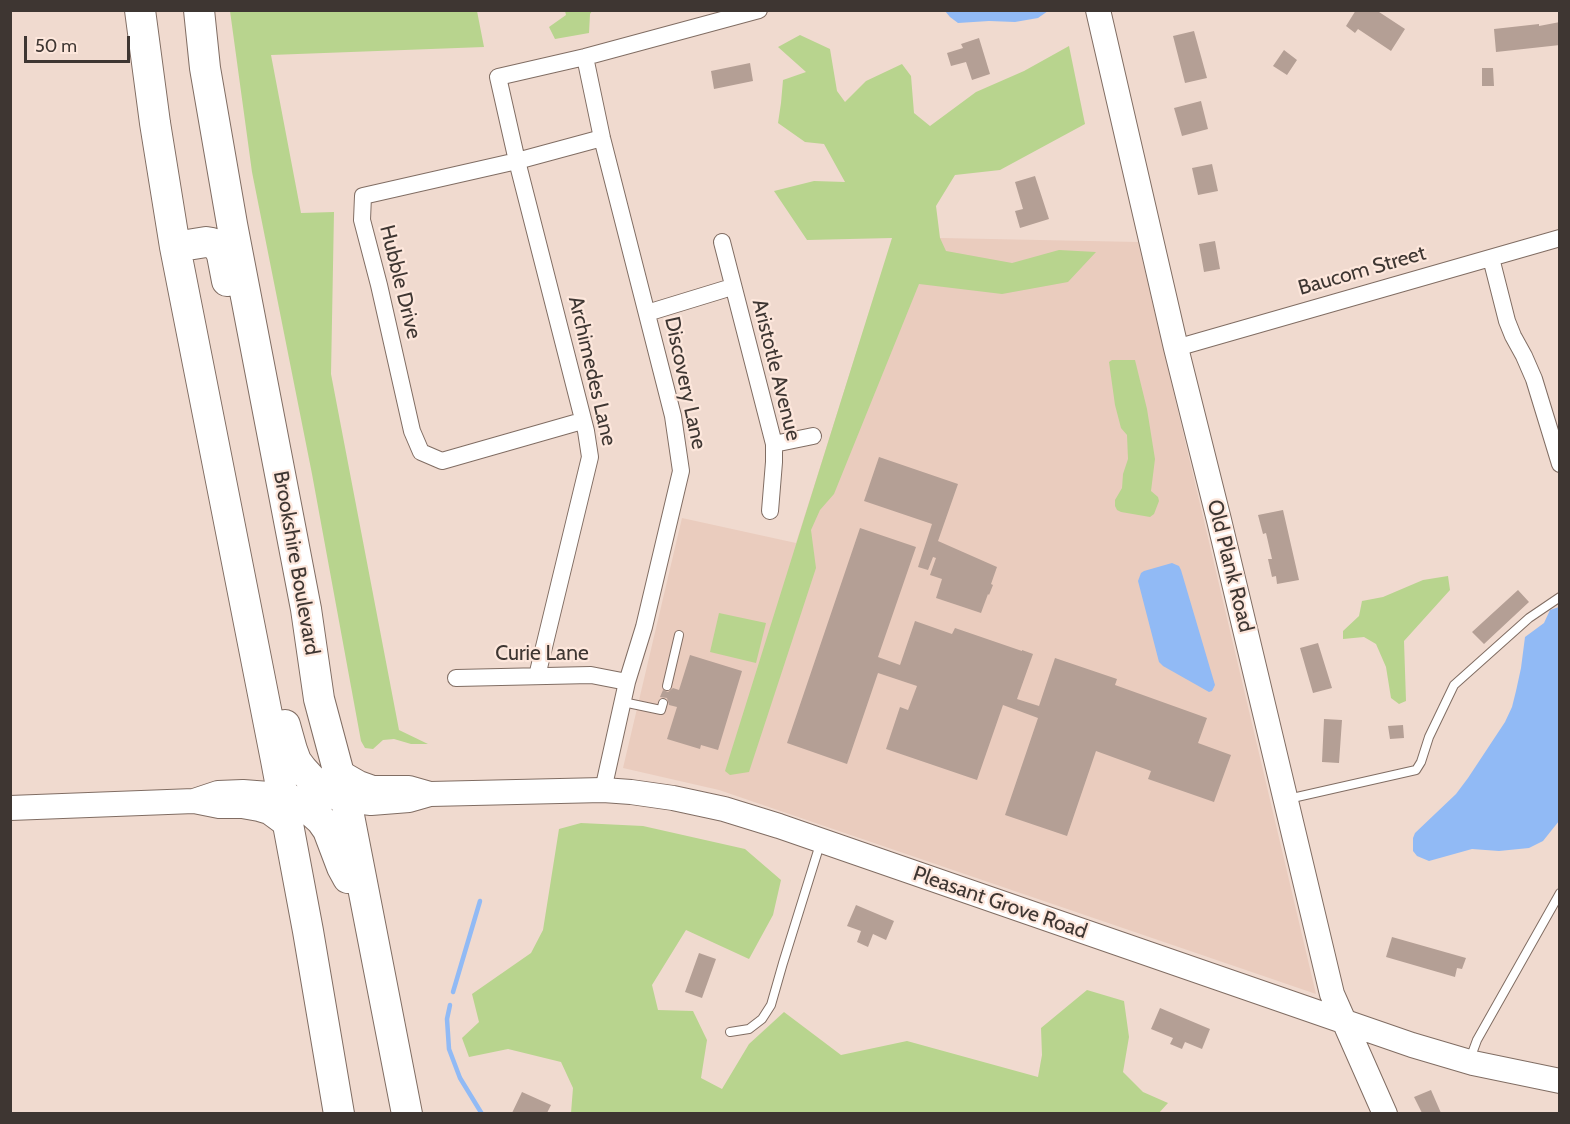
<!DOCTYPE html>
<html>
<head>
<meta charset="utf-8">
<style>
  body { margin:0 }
  #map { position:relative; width:1570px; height:1124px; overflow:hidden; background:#f0dacf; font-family:Cabin,sans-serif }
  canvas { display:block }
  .frame { position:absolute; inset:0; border:12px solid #3e3632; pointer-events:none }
  .scale { position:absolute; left:24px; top:36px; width:106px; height:27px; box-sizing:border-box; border:3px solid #3e3632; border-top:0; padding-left:8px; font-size:18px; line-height:21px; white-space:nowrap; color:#3e3632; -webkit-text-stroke:4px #fde7dc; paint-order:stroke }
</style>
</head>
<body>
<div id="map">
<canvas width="1570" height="1124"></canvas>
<div class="frame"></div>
<div class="scale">50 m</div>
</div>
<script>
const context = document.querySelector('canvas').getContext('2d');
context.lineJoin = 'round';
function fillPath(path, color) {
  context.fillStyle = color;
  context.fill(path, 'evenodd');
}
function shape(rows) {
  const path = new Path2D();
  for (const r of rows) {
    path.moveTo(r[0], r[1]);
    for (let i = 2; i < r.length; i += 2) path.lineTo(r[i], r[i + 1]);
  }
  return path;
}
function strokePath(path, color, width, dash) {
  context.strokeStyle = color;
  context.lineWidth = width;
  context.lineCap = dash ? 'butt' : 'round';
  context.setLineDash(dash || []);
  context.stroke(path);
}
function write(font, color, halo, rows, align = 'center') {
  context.font = font + ' Cabin,sans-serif';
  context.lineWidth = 4.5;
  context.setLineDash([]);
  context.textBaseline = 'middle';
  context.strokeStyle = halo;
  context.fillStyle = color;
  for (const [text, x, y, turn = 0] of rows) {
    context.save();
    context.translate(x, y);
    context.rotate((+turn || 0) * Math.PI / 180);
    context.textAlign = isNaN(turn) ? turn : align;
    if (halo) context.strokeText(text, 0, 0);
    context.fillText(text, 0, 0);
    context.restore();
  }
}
fillPath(shape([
  [893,237,1138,242,1316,994,719,790,623,768,682,518,796,543]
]), '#eaccbe');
fillPath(shape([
  [230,11,477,11,484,47,271,55,301,213,334,212,331,374,399,730,428,744,411,744,394,739,383,740,373,749,365,748,361,741,312,474,252,172],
  [565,11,592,11,590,14,589,33,555,39,549,27,566,15],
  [800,35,830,49,837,91,845,102,866,81,902,64,911,76,914,113,930,126,976,92,1024,71,1069,46,1085,124,1000,170,955,175,936,206,940,238,946,251,1012,263,1059,250,1096,252,1068,282,1002,294,919,284,834,494,820,510,811,530,816,568,749,772,730,775,725,771,892,238,807,240,774,191,814,181,845,182,824,144,805,142,778,123,781,103,783,80,806,72,778,47],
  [1112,360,1135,360,1147,409,1155,459,1151,491,1158,497,1159,501,1154,514,1150,517,1121,512,1117,510,1115,506,1115,500,1122,488,1123,474,1128,459,1127,435,1121,428,1115,405,1109,362],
  [1448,576,1450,590,1404,641,1406,701,1399,704,1391,698,1386,667,1376,644,1364,637,1343,639,1343,631,1359,616,1362,601,1383,597,1423,580],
  [719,613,766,623,756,663,710,652],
  [581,823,643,826,745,849,781,880,773,915,749,959,686,930,652,985,658,1010,693,1011,707,1040,701,1078,722,1089,749,1044,784,1012,841,1055,907,1041,1038,1077,1042,1055,1041,1028,1087,990,1124,1001,1129,1037,1123,1072,1143,1092,1168,1103,1158,1114,571,1113,573,1088,561,1062,508,1049,469,1057,462,1038,479,1022,472,994,531,953,543,930,559,829]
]), '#b8d48e');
fillPath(shape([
  [945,11,1048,11,1038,18,1015,22,989,21,958,23,950,17],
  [1172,563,1179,566,1181,570,1215,685,1212,691,1209,692,1163,666,1159,662,1138,581,1141,573,1144,571],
  [1559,607,1559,821,1543,841,1529,848,1499,851,1472,849,1429,861,1417,856,1413,851,1413,838,1415,833,1456,794,1468,778,1505,722,1512,707,1516,691,1521,668,1525,637,1544,623,1550,610]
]), '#91baf5');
strokePath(shape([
  [453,992,480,901],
  [450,1005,447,1019,449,1049,460,1078,482,1114]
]), '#91baf5', 4.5);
fillPath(shape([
  [1356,10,1376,10,1405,29,1391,51,1358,29,1355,33,1346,26],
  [1560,22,1560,45,1496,52,1494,29,1539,24,1539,26],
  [1194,31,1207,78,1185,83,1173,36],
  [979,38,990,74,972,80,966,62,951,66,947,53,963,48,961,44],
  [1284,50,1297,60,1287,75,1273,66],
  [750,63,753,81,714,89,711,71],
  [1482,68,1493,68,1494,86,1482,86],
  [1201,101,1208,129,1182,136,1174,108],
  [1212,164,1218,191,1198,195,1192,168],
  [1035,176,1049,219,1020,228,1015,211,1023,209,1015,182],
  [1215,241,1220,269,1204,272,1199,244],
  [879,457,958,484,938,541,997,567,991,584,993,585,989,595,988,594,981,613,936,598,942,579,930,575,936,558,933,557,928,570,918,567,932,524,864,501],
  [1283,510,1299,580,1277,584,1276,576,1272,577,1268,559,1272,559,1266,533,1263,534,1258,515],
  [860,528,916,547,878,657,900,665,915,621,952,634,955,628,1022,651,1022,650,1033,654,1017,699,1039,706,1055,658,1117,679,1115,685,1207,718,1198,743,1231,755,1214,802,1148,779,1151,771,1096,751,1067,836,1005,815,1038,718,1003,705,977,780,886,749,900,707,908,710,917,686,878,673,847,764,787,743],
  [1518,590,1529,602,1484,644,1472,632],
  [1318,643,1332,688,1313,693,1300,648],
  [690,655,742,671,718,750,701,745,700,749,667,739,677,707,669,705,667,698,660,697,663,690,668,692,673,688,679,690],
  [1324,719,1342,720,1339,763,1322,762],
  [1403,725,1404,738,1390,739,1388,726],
  [856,905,894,921,886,940,873,934,868,947,857,942,861,931,847,926],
  [1392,937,1466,958,1462,969,1457,968,1455,977,1386,957],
  [699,953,716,959,702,998,685,992],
  [1160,1008,1210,1029,1202,1049,1185,1042,1182,1049,1170,1044,1173,1038,1151,1029],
  [1431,1090,1441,1113,1422,1113,1414,1097],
  [522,1092,551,1105,547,1113,512,1113]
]), '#b49f95');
const lane = shape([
  [667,686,679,635],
  [623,702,661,710,663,703],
  [1288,799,1416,770,1421,762,1429,737,1454,685,1529,618,1560,597],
  [730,1032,749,1029,762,1019,771,1005,783,963,821,841],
  [1470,1059,1477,1040,1560,893]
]);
const street = shape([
  [585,57,602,138,673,416,681,471,644,627,627,682,603,790],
  [722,242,774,444,774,462,770,511],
  [1491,258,1507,321,1513,336,1524,356,1534,379,1560,464],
  [647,313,732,287],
  [1176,348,1560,238],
  [582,421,442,461,421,452,412,431,379,285,362,220,363,196,517,161,602,138],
  [774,444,813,436],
  [537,676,590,457,586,431,517,161,498,77,585,57,759,10],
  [456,678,591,675,627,682]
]);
const secondary = shape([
  [1098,10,1176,348,1219,520,1332,994,1385,1114],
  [338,771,359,783,373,788,409,788,430,794,409,800,371,803,346,800],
  [430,794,603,790,631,792,673,798,724,809,779,826,1412,1045,1473,1063,1560,1081],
  [282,795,243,792,218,793,194,801,219,806,242,806,259,809,269,812,288,826],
  [10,808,194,801]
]);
const highway = shape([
  [140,10,155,123,175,247,276,760,308,931,339,1114],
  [199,10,205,68,232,224,306,609,319,699,346,800,407,1114],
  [175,247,206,242,212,243,219,248,222,255,227,281],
  [285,725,292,750,296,761,302,769,312,780,346,800],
  [282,795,311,811,321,820,328,830,342,867,348,878]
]);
strokePath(lane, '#806d63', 10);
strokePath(street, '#806d63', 18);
strokePath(secondary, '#806d63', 26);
strokePath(highway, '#806d63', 32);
strokePath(lane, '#fff', 8);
strokePath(street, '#fff', 16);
strokePath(secondary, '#fff', 24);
strokePath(highway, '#fff', 30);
write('21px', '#3e3632', '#fde7dc', [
  ["Baucom Street",1362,271,-16],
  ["Hubble Drive",400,282,76],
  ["Aristotle Avenue",776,370,76],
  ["Archimedes Lane",592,371,77],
  ["Discovery Lane",685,383,78],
  ["Brookshire Boulevard",296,563,80],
  ["Old Plank Road",1230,566,76],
  ["Curie Lane",542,654],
  ["Pleasant Grove Road",1000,903,19]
]);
</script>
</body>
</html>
